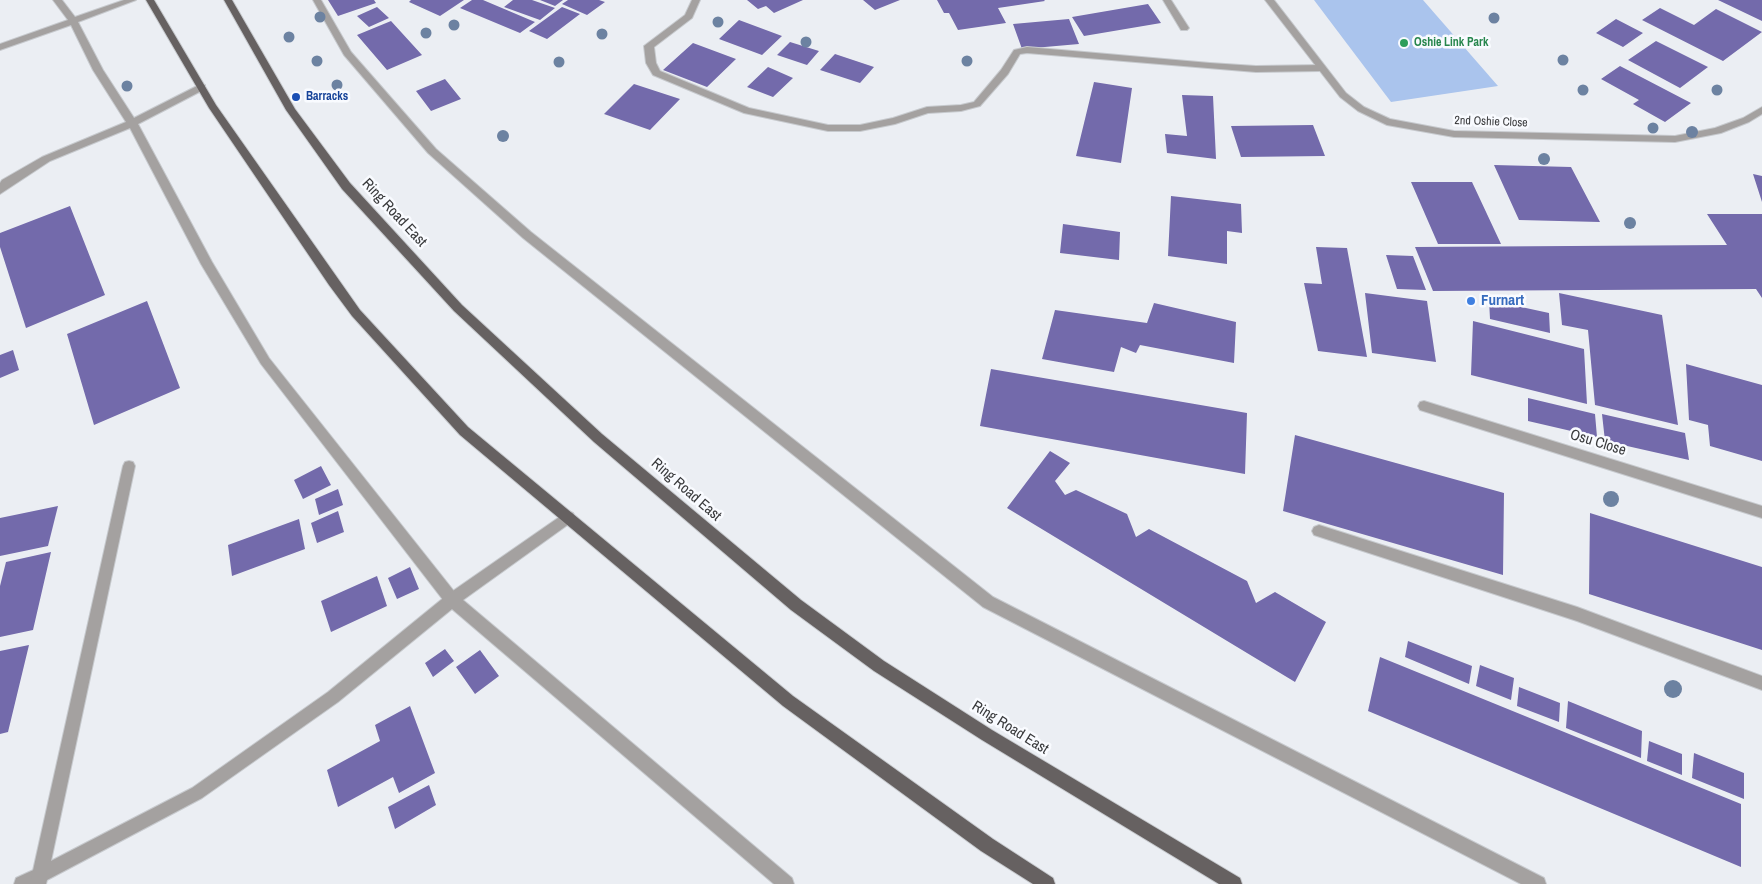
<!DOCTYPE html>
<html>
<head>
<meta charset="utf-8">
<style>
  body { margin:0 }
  canvas { display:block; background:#ebeef3 }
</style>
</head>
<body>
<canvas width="1762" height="884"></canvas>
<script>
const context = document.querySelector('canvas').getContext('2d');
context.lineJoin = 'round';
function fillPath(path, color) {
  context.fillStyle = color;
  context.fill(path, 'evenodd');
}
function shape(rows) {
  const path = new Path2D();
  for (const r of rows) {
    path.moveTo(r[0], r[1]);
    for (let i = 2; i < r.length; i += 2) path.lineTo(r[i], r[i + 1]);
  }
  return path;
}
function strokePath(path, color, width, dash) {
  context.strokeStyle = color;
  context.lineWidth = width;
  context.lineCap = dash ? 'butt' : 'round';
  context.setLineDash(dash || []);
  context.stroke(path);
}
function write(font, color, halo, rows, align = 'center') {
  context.font = font + ' "Archivo Narrow",sans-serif';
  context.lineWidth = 5;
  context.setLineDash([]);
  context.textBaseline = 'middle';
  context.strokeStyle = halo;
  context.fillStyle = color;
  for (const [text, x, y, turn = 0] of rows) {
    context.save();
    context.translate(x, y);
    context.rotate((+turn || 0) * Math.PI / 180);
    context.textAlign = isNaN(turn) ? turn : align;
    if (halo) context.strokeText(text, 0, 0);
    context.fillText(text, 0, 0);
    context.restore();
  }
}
fillPath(shape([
  [1314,0,1423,0,1498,86,1391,102]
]), '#aac4ed');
fillPath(shape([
  [328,0,374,0,376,3,338,16],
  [411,0,464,0,440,16,409,2],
  [472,0,483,0,535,22,520,33,460,8],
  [513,0,532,0,555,8,540,20,504,7],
  [540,0,563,0,555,6],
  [568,0,599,0,605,2,587,15,562,4],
  [747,0,803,0,774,13,766,6,758,9],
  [863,0,900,0,875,10],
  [937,0,1044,0,1045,1,998,8,1006,23,958,30,949,13,944,13],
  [1718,0,1762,0,1762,21],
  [1148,4,1161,23,1084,36,1072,17],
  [377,7,389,18,369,27,357,16],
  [562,7,580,14,547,39,529,31],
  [1660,8,1694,25,1716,9,1762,32,1723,61,1642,20],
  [1069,19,1079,44,1022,49,1013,24],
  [1616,19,1643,33,1623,47,1596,33],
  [739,20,782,36,762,55,719,39],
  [391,21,422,55,387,70,357,35],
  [1656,41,1708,67,1680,88,1628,60],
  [790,42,819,51,807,65,777,55],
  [693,43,736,59,707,87,663,70],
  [835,54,874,67,860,83,820,70],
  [1620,66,1691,103,1665,122,1633,104,1639,100,1601,79],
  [768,67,793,78,773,97,747,87],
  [445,79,461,99,431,111,416,91],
  [1094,82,1132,88,1121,163,1076,156],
  [634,84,680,99,650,130,604,114],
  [1182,95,1213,96,1216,159,1167,153,1165,134,1187,136],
  [1313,125,1325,156,1241,157,1231,126],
  [1494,165,1571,167,1600,222,1519,220],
  [1753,174,1762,176,1762,202],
  [1411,182,1472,182,1501,244,1438,244],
  [1171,196,1241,204,1242,233,1227,231,1227,264,1168,256],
  [70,206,105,295,26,328,0,247,0,233],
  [1707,214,1762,214,1762,298,1756,289,1433,291,1415,247,1727,245],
  [1063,224,1120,232,1119,260,1060,253],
  [1316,247,1347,248,1367,357,1318,351,1304,283,1322,284],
  [1386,255,1413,256,1426,290,1397,289],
  [1365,293,1427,301,1436,362,1372,353],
  [1559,293,1662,315,1678,425,1595,405,1588,330,1562,325],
  [1489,300,1549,313,1550,333,1490,319],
  [147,301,180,388,94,425,67,334],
  [1154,303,1236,322,1234,363,1140,345,1136,353,1121,347,1114,372,1042,359,1055,310,1147,323],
  [1473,321,1584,349,1587,404,1471,375],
  [13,350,19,370,0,378,0,355],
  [1686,364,1762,385,1762,461,1710,446,1708,425,1689,420],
  [991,369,1247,413,1245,474,980,426],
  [1528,398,1595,414,1597,437,1528,421],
  [1602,414,1685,433,1689,460,1605,441],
  [1295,435,1504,493,1503,575,1283,511],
  [1050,451,1070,463,1055,481,1065,495,1076,490,1127,514,1136,537,1149,529,1247,581,1256,603,1275,592,1326,622,1295,682,1007,508],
  [321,466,331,485,303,499,294,480],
  [338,489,343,505,319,515,315,499],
  [58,506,48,546,0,556,0,518],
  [338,511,344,532,317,543,311,523],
  [1590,513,1762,567,1762,650,1589,594],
  [299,519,305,549,232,576,228,545],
  [51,552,33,630,0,637,0,586,6,562],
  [410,567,419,589,397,599,388,578],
  [377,576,387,606,331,632,321,601],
  [1408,641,1472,666,1469,684,1405,657],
  [29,645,8,732,0,734,0,651],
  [445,649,454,661,433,677,425,663],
  [480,650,499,676,475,694,456,667],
  [1380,657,1741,804,1741,867,1368,711],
  [1480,665,1514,678,1511,700,1476,686],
  [1519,687,1560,703,1559,722,1517,706],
  [1568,701,1642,731,1641,758,1566,728],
  [410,706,435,773,399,793,393,777,338,807,327,770,380,741,375,725],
  [1649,741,1682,754,1682,775,1647,761],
  [1694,753,1744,773,1744,799,1692,778],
  [429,785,436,805,395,829,388,807]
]), '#736aab');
const service = shape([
  [53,0,62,0,75,17,124,0,136,0,78,22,103,70,134,118,199,85,205,85,205,89,138,124,212,262,269,358,457,595,459,600,457,605,452,606,447,605,261,364,201,264,130,128,50,161,0,194,0,183,2,180,42,157,126,122,93,70,71,25,0,50,0,44,68,20,53,0],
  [313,0,321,0,351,52,436,149,531,232,993,597,1544,878,1546,884,1521,884,983,607,523,238,428,153,344,55,313,0],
  [692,0,700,0,692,18,654,47,656,63,660,71,749,108,828,125,860,125,893,118,927,107,961,105,974,102,1001,70,1014,50,1027,47,1210,63,1256,66,1321,65,1326,68,1321,71,1256,72,1027,53,1020,54,1008,74,980,106,961,111,928,113,895,124,860,131,828,131,744,113,653,75,646,63,644,46,685,15,692,0],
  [1163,0,1171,0,1189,28,1187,30,1181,30,1163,0],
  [40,867,46,869,48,875,46,881,39,884,14,884,16,878,40,867]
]);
const minor = shape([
  [1265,0,1274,0,1346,93,1364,107,1390,119,1454,131,1675,136,1715,128,1743,118,1762,107,1762,114,1749,122,1721,133,1675,142,1454,137,1387,125,1358,111,1340,97,1265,0],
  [1424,401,1762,506,1762,518,1420,410,1418,406,1420,402,1424,401],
  [129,461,133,462,135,466,51,861,192,788,328,692,447,595,568,511,573,513,575,517,573,521,463,600,792,878,794,884,774,884,452,609,338,702,202,798,47,880,46,884,30,884,123,466,125,462,129,461],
  [1319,525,1577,607,1762,676,1762,690,1577,621,1314,535,1312,531,1314,527,1319,525]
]);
const primary = shape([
  [146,0,154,0,216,105,360,310,468,427,793,696,993,839,1053,878,1055,884,1033,884,981,851,783,706,460,435,352,316,329,285,209,108,146,0],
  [224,0,232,0,295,109,350,183,462,305,602,434,801,600,884,661,992,730,1240,878,1242,884,1219,884,982,740,874,671,791,610,594,442,454,311,342,189,286,110,224,0]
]);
strokePath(service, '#c7cace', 2);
strokePath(minor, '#c7cace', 2);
strokePath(primary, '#c7cace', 2);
fillPath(service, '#a4a1a0');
fillPath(minor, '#a4a1a0');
fillPath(primary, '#666161');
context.fillStyle = '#6c82a1';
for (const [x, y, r] of [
  [320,17,5.5],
  [1494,18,5.5],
  [718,22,5.5],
  [454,25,5.5],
  [426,33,5.5],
  [602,34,5.5],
  [289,37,5.5],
  [806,42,5.5],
  [1563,60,5.5],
  [317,61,5.5],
  [967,61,5.5],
  [559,62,5.5],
  [337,85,5.5],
  [127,86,5.5],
  [1583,90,5.5],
  [1717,90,5.5],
  [1653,128,5.5],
  [1692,132,6],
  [503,136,6],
  [1544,159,6],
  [1630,223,6],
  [1611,499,8],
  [1673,689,9]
]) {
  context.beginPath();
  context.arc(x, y, r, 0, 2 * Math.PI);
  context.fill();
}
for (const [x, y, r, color] of [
  [1404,43,5,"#2e9e5b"],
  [296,97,5,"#1a4fb4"],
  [1471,301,5,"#3f7fe0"]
]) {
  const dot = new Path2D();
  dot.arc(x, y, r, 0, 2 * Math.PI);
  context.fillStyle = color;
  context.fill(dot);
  strokePath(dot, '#f9fbff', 2);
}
write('bold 12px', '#27864d', '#f9fbff', [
  ["Oshie Link Park",1414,43]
], 'left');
write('bold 12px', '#164399', '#f9fbff', [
  ["Barracks",306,97]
], 'left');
write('12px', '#393a3c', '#f9fbff', [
  ["2nd Oshie Close",1491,122,2]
]);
write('15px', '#393a3c', '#f9fbff', [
  ["Ring Road East",394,213,47],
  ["Osu Close",1598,443,17],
  ["Ring Road East",686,490,41],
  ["Ring Road East",1010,728,32]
]);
write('bold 15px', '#366cbe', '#f9fbff', [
  ["Furnart",1481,301]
], 'left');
</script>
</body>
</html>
